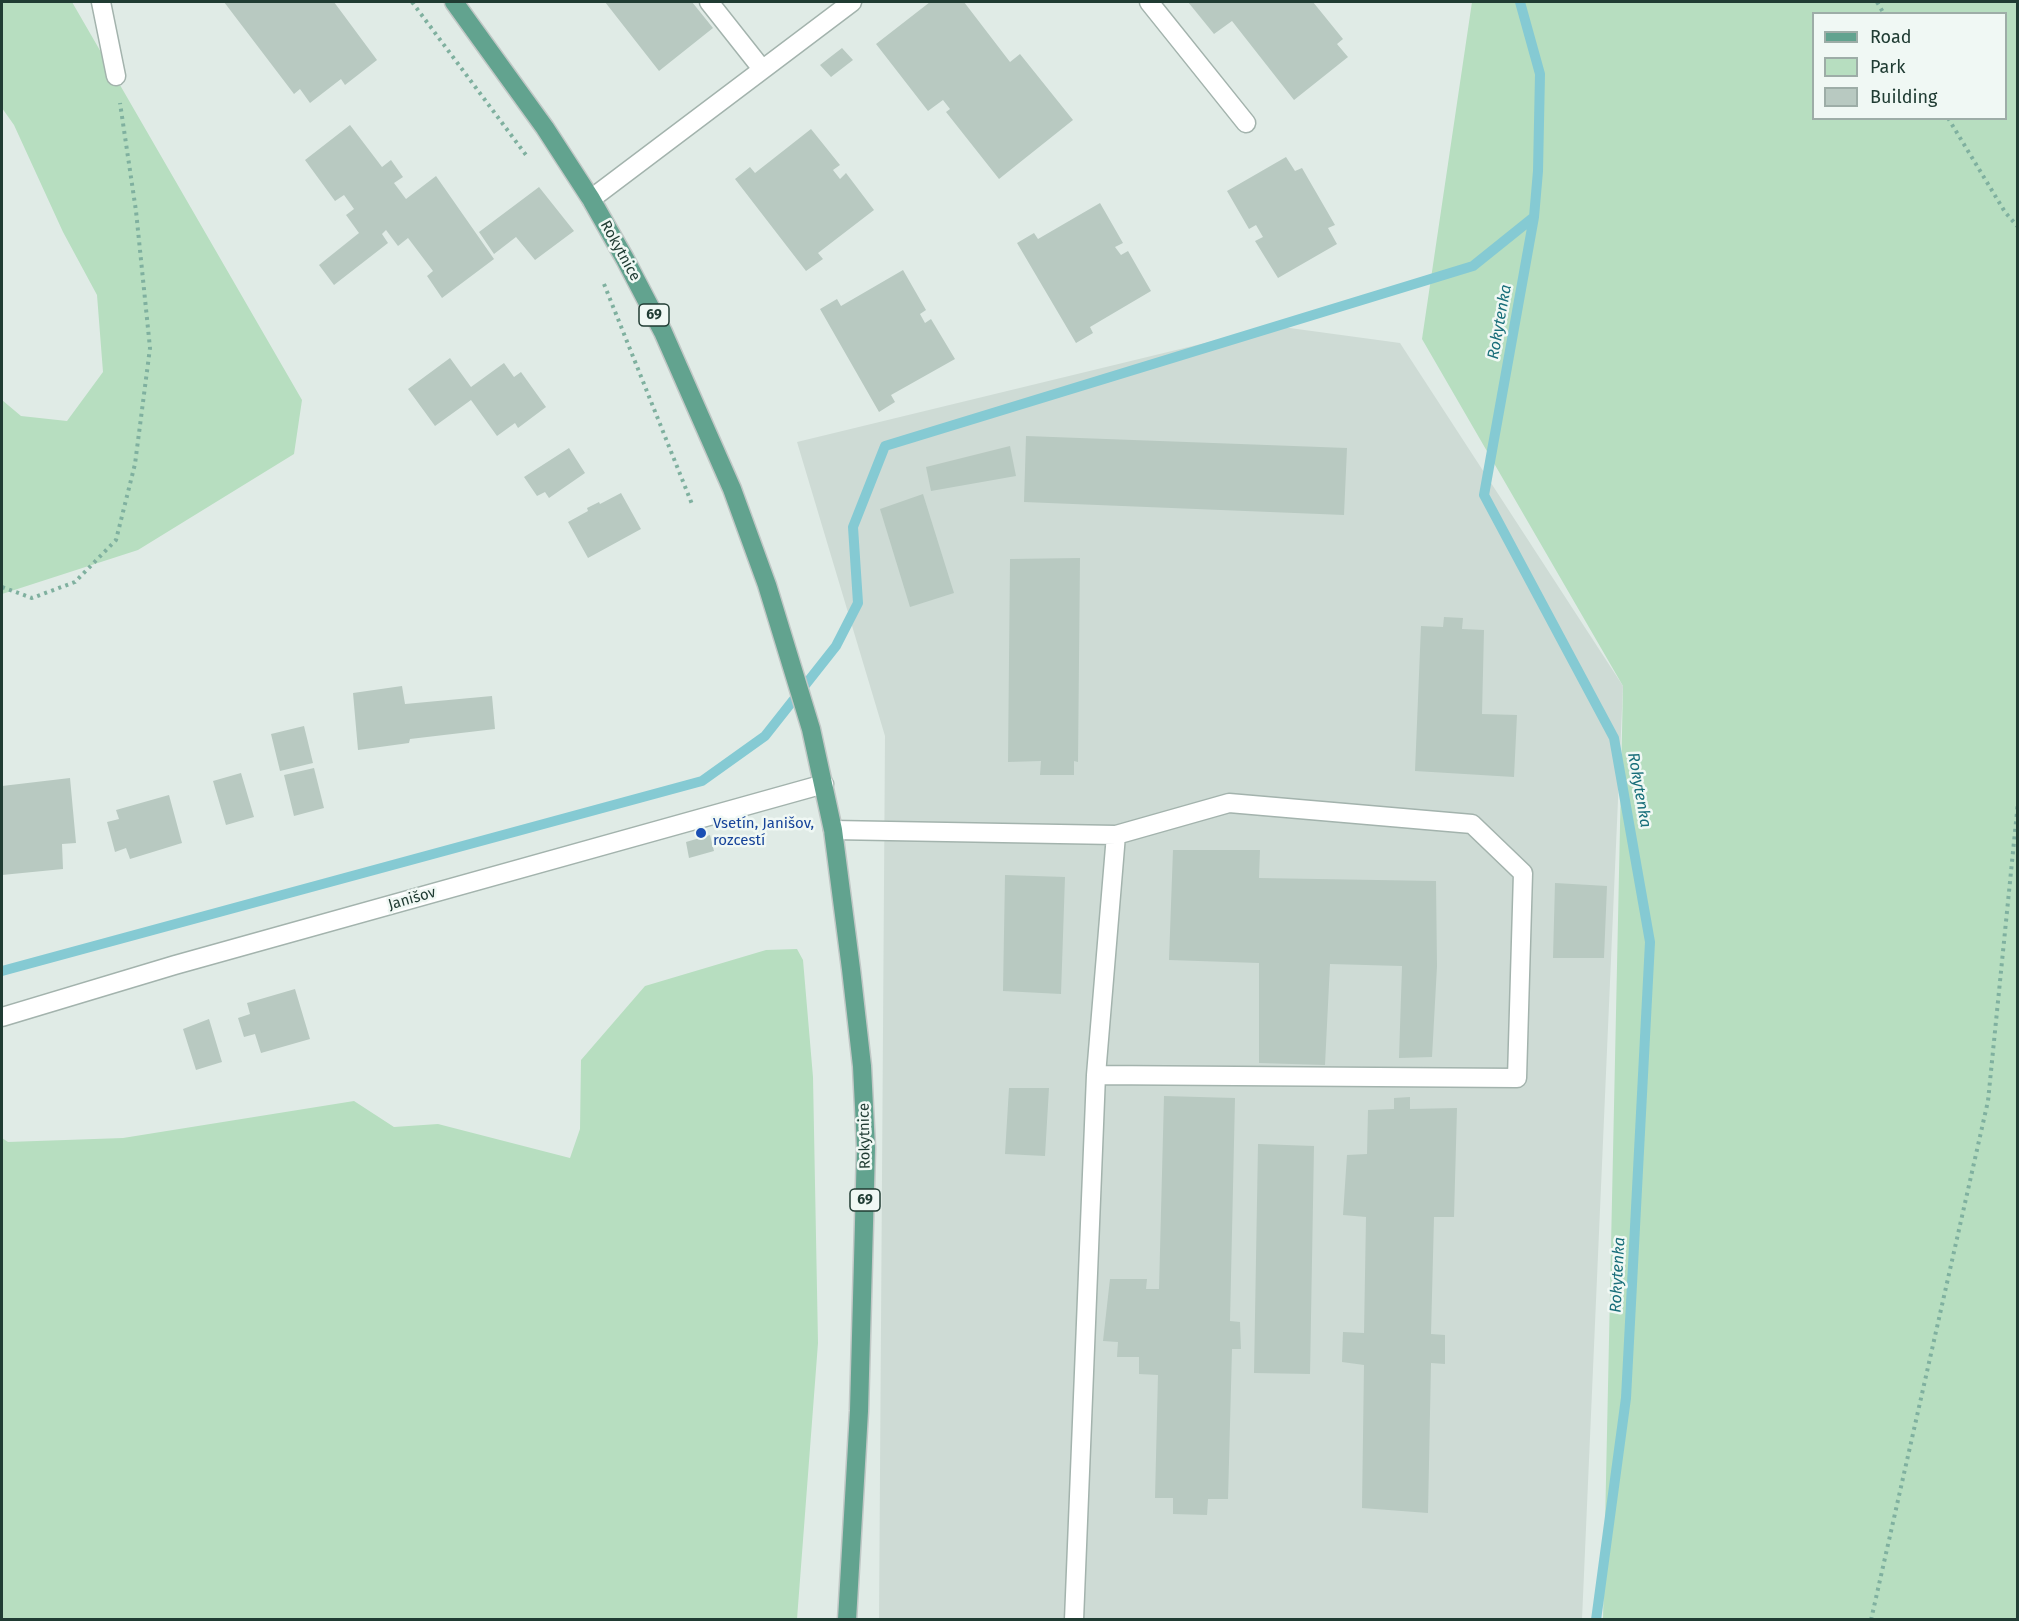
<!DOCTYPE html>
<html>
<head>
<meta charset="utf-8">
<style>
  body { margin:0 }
  #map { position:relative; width:2019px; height:1621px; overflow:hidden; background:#e0ebe6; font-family:"Fira Sans",sans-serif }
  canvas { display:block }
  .frame { position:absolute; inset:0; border:3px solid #203c33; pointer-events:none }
  .legend { position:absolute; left:1812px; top:12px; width:195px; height:108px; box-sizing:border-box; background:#f0f8f4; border:2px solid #9dada7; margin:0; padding:8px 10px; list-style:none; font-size:18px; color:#203c33 }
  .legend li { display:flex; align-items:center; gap:12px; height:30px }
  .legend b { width:30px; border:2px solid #9dada7 }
</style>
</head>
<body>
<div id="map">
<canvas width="2019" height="1621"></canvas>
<div class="frame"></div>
<ul class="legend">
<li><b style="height:8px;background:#62a38f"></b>Road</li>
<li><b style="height:16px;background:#b7dec0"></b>Park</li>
<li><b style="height:16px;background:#b8c9c1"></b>Building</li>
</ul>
</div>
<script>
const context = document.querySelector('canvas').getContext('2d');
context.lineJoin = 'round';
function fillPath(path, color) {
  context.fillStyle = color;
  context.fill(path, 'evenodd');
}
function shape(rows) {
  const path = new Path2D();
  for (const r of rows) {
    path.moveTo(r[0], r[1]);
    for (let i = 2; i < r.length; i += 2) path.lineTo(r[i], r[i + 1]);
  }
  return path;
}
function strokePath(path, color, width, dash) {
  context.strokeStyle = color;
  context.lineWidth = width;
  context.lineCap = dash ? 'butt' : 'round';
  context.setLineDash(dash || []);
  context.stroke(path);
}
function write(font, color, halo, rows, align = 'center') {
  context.font = font + ' "Fira Sans",sans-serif';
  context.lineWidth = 5;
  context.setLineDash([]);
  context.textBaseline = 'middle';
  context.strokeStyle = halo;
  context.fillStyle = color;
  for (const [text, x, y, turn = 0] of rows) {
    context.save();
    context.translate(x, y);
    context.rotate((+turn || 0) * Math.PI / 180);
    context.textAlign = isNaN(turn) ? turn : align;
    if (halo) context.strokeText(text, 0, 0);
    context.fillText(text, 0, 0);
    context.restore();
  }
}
fillPath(shape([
  [1275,326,1400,343,1623,686,1582,1619,879,1619,885,736,797,442]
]), '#cedbd5');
fillPath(shape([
  [2,2,72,2,302,400,294,454,138,550,2,594,2,400,21,416,67,421,103,372,97,295,63,232,14,125,2,108],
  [1472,2,2017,2,2017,1619,1603,1619,1623,686,1422,339],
  [1814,14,2006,14,2006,118,1814,118],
  [797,949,803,960,813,1077,818,1343,797,1619,2,1619,2,1138,8,1142,123,1138,354,1101,394,1127,438,1124,570,1158,580,1129,581,1060,645,986,766,950]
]), '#b7dec0');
strokePath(shape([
  [1520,2,1540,74,1538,171,1534,217,1484,495,1614,738,1650,942,1626,1398,1596,1620],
  [2,971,702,781,765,736,836,646,858,603,853,527,885,446,1473,266,1534,217]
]), '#85cad3', 10);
fillPath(shape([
  [224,2,334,2,377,60,345,85,341,79,310,103,300,89,294,94],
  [605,2,692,2,713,28,659,71],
  [930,2,964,2,1010,62,1020,54,1073,120,999,179,946,112,950,109,943,100,928,111,876,44],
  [1188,2,1313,2,1343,39,1337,44,1348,57,1294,100,1232,21,1214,34],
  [842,48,853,60,831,77,820,65],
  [350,125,382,167,391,160,403,177,394,183,406,199,436,176,494,259,442,298,427,276,433,271,408,238,398,246,386,230,382,234,388,243,334,285,319,265,359,233,346,215,354,209,344,195,335,201,305,160],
  [811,129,840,165,833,170,840,179,846,173,874,210,818,253,823,259,806,271,735,179,750,167,755,173],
  [1286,157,1295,171,1302,168,1335,225,1328,228,1337,244,1278,278,1255,241,1263,237,1256,225,1249,229,1227,191],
  [539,187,574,231,535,260,516,237,494,254,479,232],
  [1100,203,1123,243,1115,247,1121,255,1128,251,1151,291,1090,327,1093,333,1076,343,1017,243,1034,233,1038,239],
  [903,270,926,310,920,314,925,323,931,319,955,359,891,395,895,402,879,412,820,309,837,299,841,306],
  [450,358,471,387,504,363,514,377,521,372,546,407,518,428,515,423,497,436,471,400,435,426,408,389],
  [1026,436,1347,448,1344,515,1024,502],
  [1010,446,1016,476,931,491,926,467],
  [569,448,585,473,549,498,545,492,537,496,524,477],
  [621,493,641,529,588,558,568,522,588,511,587,508,599,502,600,504],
  [923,494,954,593,910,607,880,509],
  [1080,558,1078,762,1074,761,1074,775,1040,775,1041,761,1008,762,1010,559],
  [1444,617,1463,618,1462,629,1484,630,1482,714,1517,715,1514,777,1415,771,1421,626,1443,627],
  [402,686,405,704,492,696,495,729,410,739,409,743,358,750,353,693],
  [304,726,313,763,280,771,271,734],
  [314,768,324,808,294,816,284,775],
  [241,773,254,817,226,825,213,781],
  [70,778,76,843,62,844,63,869,2,875,2,786],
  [169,795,182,843,130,859,126,848,115,852,107,822,119,819,116,810],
  [710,835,714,851,689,858,686,842],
  [1173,850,1260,850,1259,878,1436,881,1437,966,1432,1057,1399,1058,1402,966,1330,964,1325,1065,1259,1063,1259,963,1169,960],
  [1005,875,1065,877,1061,994,1003,991],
  [1555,883,1607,886,1604,958,1553,958],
  [295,989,310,1039,261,1053,255,1034,244,1037,238,1018,250,1014,247,1003],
  [209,1019,222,1062,196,1070,183,1029],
  [1009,1088,1049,1088,1045,1156,1005,1154],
  [1164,1096,1235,1098,1230,1321,1240,1322,1241,1349,1232,1349,1228,1499,1208,1499,1207,1515,1173,1514,1173,1498,1155,1498,1158,1375,1139,1374,1139,1357,1117,1357,1118,1342,1103,1341,1110,1279,1147,1279,1146,1289,1159,1289],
  [1410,1097,1410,1109,1457,1108,1454,1217,1434,1217,1431,1334,1445,1335,1445,1364,1431,1363,1428,1513,1362,1508,1364,1365,1342,1362,1343,1332,1364,1333,1366,1217,1343,1215,1347,1155,1367,1154,1368,1110,1394,1109,1394,1098],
  [1258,1144,1314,1146,1310,1374,1254,1373]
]), '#b8c9c1');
const service = shape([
  [101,2,116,76],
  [833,830,1116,835,1229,803,1472,824,1523,873,1517,1078,1096,1075,1116,835],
  [1074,1620,1096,1075]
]);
const minor = shape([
  [709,2,762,69],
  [1149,2,1246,123],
  [591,199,852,2],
  [2,1017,175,965,824,784]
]);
const primary = shape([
  [454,2,545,128,591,199,625,259,663,332,732,489,767,585,811,729,833,830,851,969,862,1066,866,1148,859,1411,847,1620]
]);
strokePath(service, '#a3b3ad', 21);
strokePath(minor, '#a3b3ad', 21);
strokePath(primary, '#c1c8c6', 21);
strokePath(shape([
  [412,2,526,155],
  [1877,2,1884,14],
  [1948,118,2005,212,2018,227],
  [604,284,692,504],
  [2,587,32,598,75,582,116,540,135,464,150,348,136,211,120,103],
  [1871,1620,1988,1101,2018,802]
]), '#7fb09f', 4, [3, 4.5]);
strokePath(service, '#fff', 18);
strokePath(minor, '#fff', 18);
strokePath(primary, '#62a38f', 18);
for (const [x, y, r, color] of [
  [701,833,6,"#1a4fb4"]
]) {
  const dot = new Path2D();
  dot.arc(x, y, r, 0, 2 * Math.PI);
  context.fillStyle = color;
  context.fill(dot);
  strokePath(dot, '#f0f8f4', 2);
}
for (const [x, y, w] of [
  [654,315,30],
  [865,1200,30]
]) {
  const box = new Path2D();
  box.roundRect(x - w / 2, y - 11, w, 22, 4.5);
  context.fillStyle = '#f0f8f4';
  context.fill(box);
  strokePath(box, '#203c33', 1.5);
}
write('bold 14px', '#203c33', null, [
  ["69",654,315],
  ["69",865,1200]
]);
write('15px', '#203c33', '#f0f8f4', [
  ["Rokytnice",620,251,61],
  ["Janišov",412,899,-16],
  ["Rokytnice",865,1136,-91]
]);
write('15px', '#164399', '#f0f8f4', [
  ["Vsetín, Janišov,",713,824],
  ["rozcestí",713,841]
], 'left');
write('italic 16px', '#186e7a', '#f0f8f4', [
  ["Rokytenka",1500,322,-80],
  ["Rokytenka",1639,790,80],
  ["Rokytenka",1618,1275,-87]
]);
</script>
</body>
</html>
